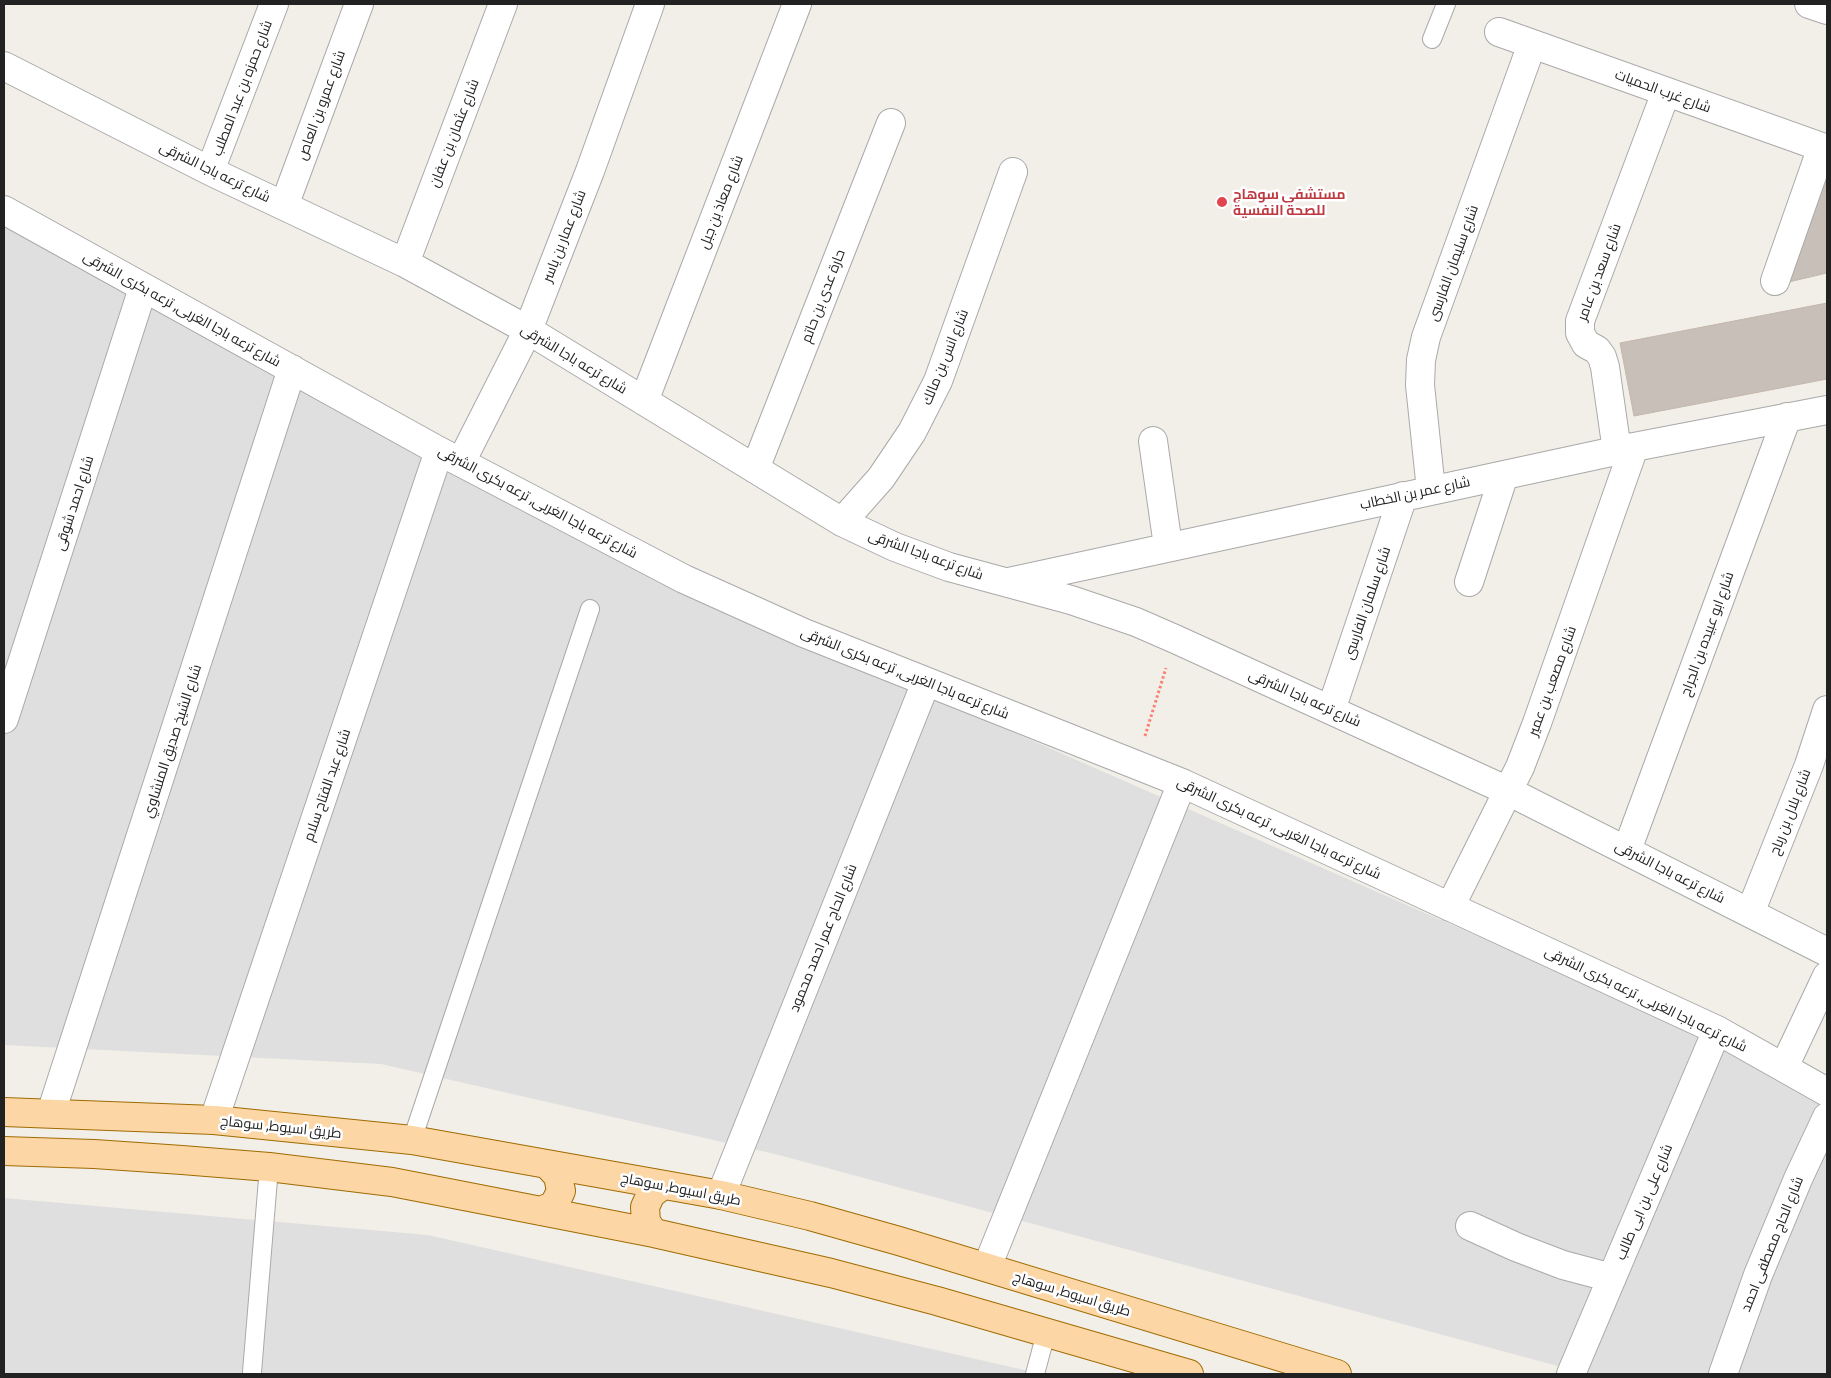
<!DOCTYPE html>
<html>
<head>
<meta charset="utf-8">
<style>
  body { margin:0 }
  #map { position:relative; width:1831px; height:1378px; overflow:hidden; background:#f2efe9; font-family:Commissioner,sans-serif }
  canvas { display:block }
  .frame { position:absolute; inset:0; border:5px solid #222; pointer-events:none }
</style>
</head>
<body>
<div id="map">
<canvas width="1831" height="1378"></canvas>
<div class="frame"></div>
</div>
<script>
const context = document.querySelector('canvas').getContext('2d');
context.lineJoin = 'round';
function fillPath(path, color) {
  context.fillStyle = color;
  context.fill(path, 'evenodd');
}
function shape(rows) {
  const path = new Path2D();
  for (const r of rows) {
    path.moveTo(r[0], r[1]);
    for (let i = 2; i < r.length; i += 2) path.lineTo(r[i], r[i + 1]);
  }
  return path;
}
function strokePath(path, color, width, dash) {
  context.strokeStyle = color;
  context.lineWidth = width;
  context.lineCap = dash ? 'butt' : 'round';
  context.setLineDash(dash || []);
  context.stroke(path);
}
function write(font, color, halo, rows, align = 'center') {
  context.font = font + ' Commissioner,Cairo,sans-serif';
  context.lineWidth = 5;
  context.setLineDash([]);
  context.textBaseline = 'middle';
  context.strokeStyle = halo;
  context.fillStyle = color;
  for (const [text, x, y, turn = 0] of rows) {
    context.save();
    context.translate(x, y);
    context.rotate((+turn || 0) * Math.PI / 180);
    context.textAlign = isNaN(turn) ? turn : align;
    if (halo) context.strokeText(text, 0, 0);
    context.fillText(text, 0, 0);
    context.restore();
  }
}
fillPath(shape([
  [4,216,728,607,1751,1056,1827,1094,1827,1374,1587,1374,779,1155,381,1064,4,1045],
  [4,1198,428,1235,1042,1374,4,1374]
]), '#e0dfdf');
const building = shape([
  [1827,169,1827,273,1776,285,1827,169],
  [1827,303,1827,379,1634,416,1620,343,1827,303]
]);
fillPath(building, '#c7bfb8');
strokePath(building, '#c4b6ab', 1);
const service = shape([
  [1432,39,1446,4],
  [412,1140,590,609],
  [252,1372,269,1167],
  [1035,1374,1046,1333]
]);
const minor = shape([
  [1809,4,1827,10],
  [1499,32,1827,149],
  [4,66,210,171,405,263,528,330,842,522,895,547,949,567,1071,600,1136,622,1175,639,1508,791,1827,952],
  [210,171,274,4],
  [284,206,359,4],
  [4,210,439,451,684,579,804,633,1182,783,1717,1030,1827,1092],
  [405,263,503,4],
  [1775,281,1822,147],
  [644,401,797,4],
  [1153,441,1168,546],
  [1617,451,1605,367,1602,357,1597,350,1586,344,1580,333,1580,321,1666,92],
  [461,462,528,330,590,171,650,4],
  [755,469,891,123],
  [1431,490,1420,385,1421,360,1426,337,1532,44],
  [842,522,881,478,912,432,938,381,1013,172],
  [1009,582,1634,447,1827,410],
  [1469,582,1504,475],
  [1331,710,1403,496],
  [4,719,143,288],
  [1627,850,1787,417],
  [1450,907,1520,767,1537,723,1634,447],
  [1750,913,1809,765,1827,710],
  [1784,1067,1827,976],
  [51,1113,292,369],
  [214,1120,439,451],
  [721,1195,926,682],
  [1470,1226,1516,1247,1563,1265,1612,1278],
  [987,1267,1182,783],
  [1571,1374,1717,1030],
  [1723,1374,1758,1275,1798,1179,1827,1117]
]);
const primary = shape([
  [4,1112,214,1120,412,1140,721,1195,810,1216,899,1241,1337,1374],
  [4,1151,94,1154,182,1160,269,1167,392,1182,654,1233,831,1273,937,1301,1189,1374],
  [541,1211,554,1205,561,1191,558,1176,547,1164],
  [654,1233,646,1222,645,1207,651,1194,663,1185]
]);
strokePath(service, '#a9a9a9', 20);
strokePath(minor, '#a9a9a9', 30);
strokePath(primary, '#a06b00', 30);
strokePath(shape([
  [1145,736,1166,668]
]), '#fa8072', 3, [2.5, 2.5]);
strokePath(service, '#fff', 18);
strokePath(minor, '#fff', 28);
strokePath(primary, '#fcd6a4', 28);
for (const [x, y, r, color] of [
  [1222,202,6,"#e0444e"]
]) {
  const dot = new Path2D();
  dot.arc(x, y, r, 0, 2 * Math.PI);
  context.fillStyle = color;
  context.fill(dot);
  strokePath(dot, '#fff', 2);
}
write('14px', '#222', '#fff', [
  ["شارع حمزه بن عبد المطلب",242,88,-69],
  ["شارع غرب الحميات",1663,91,20],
  ["شارع عمرو بن العاص",321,105,-70],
  ["شارع عثمان بن عفان",454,133,-69],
  ["شارع ترعه باجا الشرقى",215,172,26],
  ["شارع معاذ بن جبل",721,202,-69],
  ["شارع عمار بن ياسر",564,236,-69],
  ["شارع سليمان الفارسى",1453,263,-70],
  ["شارع سعد بن عامر",1599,272,-70],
  ["حارة عدى بن حاتم",823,296,-69],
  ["شارع ترعه باجا الغربى, ترعه بكرى الشرقى",182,309,29],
  ["شارع انس بن مالك",945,357,-68],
  ["شارع ترعه باجا الشرقى",574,359,31],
  ["شارع عمر بن الخطاب",1415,493,-12],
  ["شارع ترعه باجا الغربى, ترعه بكرى الشرقى",538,502,28],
  ["شارع احمد شوقى",74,503,-72],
  ["شارع ترعه باجا الشرقى",926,555,20],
  ["شارع سلمان الفارسى",1367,603,-71],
  ["شارع ابو عبيده بن الجراح",1707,634,-70],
  ["شارع ترعه باجا الغربى, ترعه بكرى الشرقى",905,673,22],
  ["شارع مصعب بن عمير",1552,681,-70],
  ["شارع ترعه باجا الشرقى",1305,698,24],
  ["شارع الشيخ صديق المنشاوي",172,741,-72],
  ["شارع عبد الفتاح سلام",327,785,-71],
  ["شارع بلال بن رباح",1790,812,-69],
  ["شارع ترعه باجا الغربى, ترعه بكرى الشرقى",1279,828,25],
  ["شارع ترعه باجا الشرقى",1670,872,27],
  ["شارع الحاج عمر احمد محمود",823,938,-68],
  ["شارع ترعه باجا الغربى, ترعه بكرى الشرقى",1646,999,26],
  ["طريق اسيوط, سوهاج",281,1127,6],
  ["طريق اسيوط, سوهاج",681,1189,11],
  ["شارع على بن ابى طالب",1644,1202,-67],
  ["شارع الحاج مصطفى احمد",1772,1244,-68],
  ["طريق اسيوط, سوهاج",1072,1294,17]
]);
write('bold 14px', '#be3a42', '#fff', [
  ["مستشفى سوهاج",1233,194],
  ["للصحة النفسية",1233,210]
], 'left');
</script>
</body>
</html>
